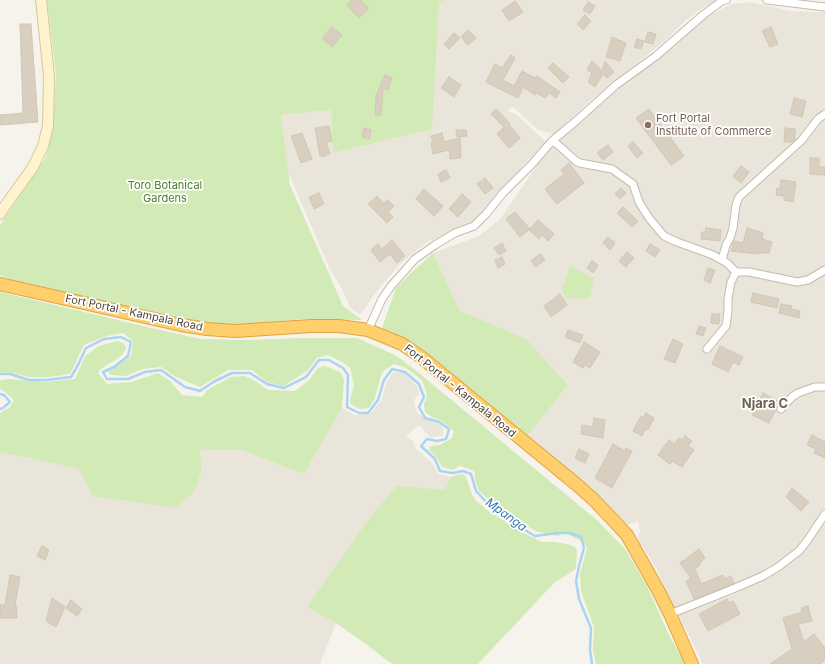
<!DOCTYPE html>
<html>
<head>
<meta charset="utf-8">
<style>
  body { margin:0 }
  canvas { display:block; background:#f6f3ec }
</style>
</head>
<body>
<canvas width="825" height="664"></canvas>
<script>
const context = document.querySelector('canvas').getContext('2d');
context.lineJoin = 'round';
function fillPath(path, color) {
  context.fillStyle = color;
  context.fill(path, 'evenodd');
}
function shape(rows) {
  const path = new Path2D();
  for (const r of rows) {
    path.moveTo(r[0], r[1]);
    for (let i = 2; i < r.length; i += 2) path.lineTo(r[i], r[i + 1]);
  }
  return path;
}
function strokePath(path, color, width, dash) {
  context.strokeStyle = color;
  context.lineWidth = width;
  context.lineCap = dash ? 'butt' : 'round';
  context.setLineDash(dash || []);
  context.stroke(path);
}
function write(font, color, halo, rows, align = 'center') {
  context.font = font + ' Inter,sans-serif';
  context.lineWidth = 3.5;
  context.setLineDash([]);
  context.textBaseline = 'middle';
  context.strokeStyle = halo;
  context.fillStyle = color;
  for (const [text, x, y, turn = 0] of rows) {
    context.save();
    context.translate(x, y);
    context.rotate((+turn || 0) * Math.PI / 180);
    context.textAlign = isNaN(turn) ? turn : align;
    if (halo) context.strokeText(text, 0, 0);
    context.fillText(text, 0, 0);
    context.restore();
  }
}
fillPath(shape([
  [445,0,717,0,699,10,684,22,666,40,592,99,555,135,537,129,513,107,507,111,516,114,546,142,524,164,481,225,432,241,431,239,399,265,377,291,360,315,350,307,344,293,329,267,288,172,281,115,331,110,333,153,431,129,439,3],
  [751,2,790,11,825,12,825,664,703,664,679,615,738,593,778,567,749,583,675,609,656,568,638,539,640,531,638,521,628,525,622,522,524,440,568,385,526,340,460,311,433,253,479,236,500,219,554,141,582,122,617,90,672,48,705,18,731,4],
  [393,372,404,373,417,386,419,394,414,400,416,411,424,418,442,426,444,432,442,436,430,437,419,425,406,436,413,441,416,449,432,463,438,474,451,477,445,491,307,606,336,623,320,664,0,664,0,452,79,469,194,492,202,470,200,450,241,450,304,474,342,408,355,415,370,414,381,401,387,381]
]), '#eae5da');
fillPath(shape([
  [47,0,445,0,439,3,432,129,333,153,331,110,281,115,290,185,343,306,362,320,302,319,234,325,195,324,77,299,4,277,0,275,0,225,46,157,53,125,56,74],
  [433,253,460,311,526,339,568,385,524,440,490,409,394,333,382,328,396,288,411,273],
  [570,266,594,278,589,299,566,298,562,290],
  [0,292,147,327,201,339,247,340,302,338,357,338,397,356,414,369,598,521,625,549,647,586,668,633,685,664,596,664,593,651,594,627,581,591,580,574,587,548,584,543,564,532,558,536,538,532,517,521,494,504,479,491,475,480,475,472,467,468,459,466,453,470,442,467,437,458,429,450,430,446,440,445,452,438,454,431,440,420,432,417,425,412,424,404,427,397,426,391,422,380,406,368,394,364,382,372,375,398,369,408,359,409,351,404,350,399,354,385,350,368,342,362,328,355,317,358,308,370,284,386,267,382,252,370,228,370,200,387,176,377,161,367,143,369,126,376,111,375,108,372,131,356,133,341,123,333,107,336,84,345,70,374,49,377,29,377,12,373,0,372],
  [117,341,124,343,126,349,121,356,101,369,98,373,107,384,132,382,158,373,170,381,182,395,202,397,207,390,231,377,244,376,252,379,268,390,295,391,309,380,318,368,325,366,340,372,344,379,342,408,304,474,241,450,200,450,202,470,194,492,176,508,93,496,79,469,0,452,0,413,10,407,14,400,5,392,0,389,0,381,1,380,10,379,45,382,75,379,85,356,99,346],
  [460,474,465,475,467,480,471,492,475,500,486,509,516,529,542,542,554,542,567,544,575,547,577,551,576,569,554,583,478,664,392,664,363,642,336,623,307,607,371,516,397,486,445,490,451,477]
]), '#d2eab5');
strokePath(shape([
  [0,374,10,374,29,380,47,380,71,377,78,365,86,348,104,339,121,337,131,342,128,356,114,367,103,372,107,379,128,379,145,372,161,370,185,387,200,391,215,381,232,373,250,373,267,384,284,388,306,377,319,360,329,360,343,368,348,375,347,407,359,413,368,413,378,400,384,380,392,369,405,372,419,384,424,397,419,407,425,418,439,422,449,429,446,439,437,441,427,439,421,446,435,459,440,471,453,473,463,471,471,474,476,491,489,505,513,523,535,536,557,533,570,533,581,537,584,548,579,566,576,581,579,599,591,628,590,650,592,664],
  [0,394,4,395,10,402,3,408,0,409]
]), '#a9d4f2', 2.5);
const building = shape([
  [352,0,360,0,369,8,359,18,347,5,352,0],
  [515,1,523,12,509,21,502,10,515,1],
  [588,2,595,6,590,14,583,10,588,2],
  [585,15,591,21,583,30,577,24,585,15],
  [20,24,31,24,38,122,0,125,0,115,23,113,20,24],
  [332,27,342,35,332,47,322,38,332,27],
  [771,27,778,44,770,47,762,31,771,27],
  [468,30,476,38,468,45,461,37,468,30],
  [648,32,656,34,653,44,645,42,648,32],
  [454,33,460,38,449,49,444,44,454,33],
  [612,37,626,43,620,61,606,57,612,37],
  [637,39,644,41,641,49,634,47,637,39],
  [511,55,515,58,503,80,514,86,522,71,535,78,537,76,560,92,556,98,549,93,545,98,537,93,535,95,523,87,518,98,486,82,495,64,502,68,511,55],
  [592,61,602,71,605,61,614,72,607,78,603,74,595,87,588,82,592,73,587,70,592,61],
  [553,63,569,77,563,83,548,68,553,63],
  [385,75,392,78,388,90,383,88,381,115,375,115,376,96,385,75],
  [449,77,461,85,454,97,441,88,449,77],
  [794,98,806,101,802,117,790,114,794,98],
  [496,109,510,124,509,125,520,138,509,148,497,134,504,127,491,114,496,109],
  [649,109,684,156,671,165,636,118,649,109],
  [329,126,332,141,326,142,330,154,322,157,322,155,320,156,315,128,329,126],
  [364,128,371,130,370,139,362,137,364,128],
  [785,128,795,129,795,140,792,142,784,142,785,128],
  [456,130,466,130,467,136,457,137,456,130],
  [302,133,312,159,301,163,291,136,302,133],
  [442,133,444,142,460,138,461,158,450,159,449,150,433,154,431,143,433,143,431,136,442,133],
  [633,142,643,153,637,158,628,146,633,142],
  [608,145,613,152,603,160,597,153,608,145],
  [810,158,819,158,819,167,825,167,825,175,810,174,810,158],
  [569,163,584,183,557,204,545,189,564,174,561,170,569,163],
  [741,166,749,172,741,183,733,176,741,166],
  [446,170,450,178,441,182,438,174,446,170],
  [485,178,493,188,485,194,477,184,485,178],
  [781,180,796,182,793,202,784,200,784,196,776,195,777,188,780,188,781,180],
  [621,188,626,193,620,199,615,194,621,188],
  [424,189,443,206,434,216,416,199,424,189],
  [319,193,324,204,314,209,309,197,319,193],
  [462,194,471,202,458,217,449,209,462,194],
  [377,196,384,203,388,200,394,206,388,212,393,217,387,223,368,204,377,196],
  [623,207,638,221,632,227,617,213,623,207],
  [515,212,530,229,520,237,506,219,515,212],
  [538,220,554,234,548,241,542,235,539,239,529,230,538,220],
  [706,228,721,230,720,241,701,239,702,232,705,232,706,228],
  [747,228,763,233,762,239,772,242,769,253,758,253,758,254,731,251,734,241,743,243,747,228],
  [608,237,615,243,610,250,603,243,608,237],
  [392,240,405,256,397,263,390,254,380,262,371,250,378,244,382,249,392,240],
  [502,243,506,251,499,255,494,248,502,243],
  [650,244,660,250,655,257,646,251,650,244],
  [627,252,634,258,626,267,619,261,627,252],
  [540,254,545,260,536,267,531,261,540,254],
  [502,257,505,264,498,268,495,260,502,257],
  [592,261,598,265,593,273,587,268,592,261],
  [708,268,715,270,710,283,704,280,708,268],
  [753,293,779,299,777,308,751,302,753,293],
  [560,294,567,305,551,317,544,306,560,294],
  [781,304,792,306,791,309,800,311,799,318,779,313,781,304],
  [712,314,720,314,719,324,711,323,712,314],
  [699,326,706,328,703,336,696,334,699,326],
  [568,330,583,335,580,343,565,337,568,330],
  [673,339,683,344,675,363,664,359,673,339],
  [584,342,600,352,590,368,585,365,583,368,573,362,584,342],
  [720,346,743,357,739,365,733,362,728,372,712,364,720,346],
  [763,393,780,402,769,423,752,415,763,393],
  [646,413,654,418,648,430,645,429,642,436,633,431,641,416,644,417,646,413],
  [594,418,605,420,603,438,581,434,582,425,593,427,594,418],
  [812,435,825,442,825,458,814,453,816,449,807,445,812,435],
  [685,436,692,441,688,446,694,450,682,467,672,461,670,464,658,455,669,440,674,444,679,438,682,440,685,436],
  [613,444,625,451,626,448,632,451,612,488,595,478,613,444],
  [579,449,589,454,585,463,575,458,579,449],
  [792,488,809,502,801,511,786,497,792,488],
  [42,546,49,550,45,560,37,556,42,546],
  [699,549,705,558,699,564,700,565,695,569,701,584,723,575,725,579,731,576,734,583,694,599,686,581,691,578,680,563,699,549],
  [10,575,20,577,15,605,16,605,17,618,0,618,0,605,5,605,10,575],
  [52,598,65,607,56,627,46,621,52,598],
  [727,599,729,603,733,601,740,614,708,631,699,614,727,599],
  [71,600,82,609,77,616,66,608,71,600],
  [808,606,812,621,798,624,804,642,814,634,825,648,825,660,820,664,770,664,792,649,783,618,802,612,801,608,808,606]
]);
fillPath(building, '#d8cfc1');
strokePath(building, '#d3c7b4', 1);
const street = shape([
  [767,0,825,7],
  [552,141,557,144,576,161,580,163,612,169,633,184,639,202,649,218,664,236,677,242,713,255,727,263,736,272,749,272,797,282,808,280,825,270],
  [722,260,726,245,730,238,733,228,736,205,739,197,801,141,818,119,825,114],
  [368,330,382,299,391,286,415,259,435,245,455,233,474,226,486,214,503,193,532,164,552,141,564,131,575,122,616,85,656,56,703,15,722,1,726,0],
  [707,349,726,326,728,311,728,299,731,282,736,272],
  [781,409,792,397,798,393,815,387,825,387],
  [670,614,728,591,763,576,778,567,799,551,807,541,825,514]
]);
const secondary = shape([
  [0,214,5,206,33,167,43,146,48,126,49,76,41,0]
]);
const highway = shape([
  [0,284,181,325,207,329,235,331,311,326,339,326,368,330,402,344,421,357,576,484,594,500,612,519,627,535,658,590,670,614,692,664]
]);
strokePath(street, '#c2bbae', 9);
strokePath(secondary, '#d6c79b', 12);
strokePath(highway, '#e0a43c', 14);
strokePath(street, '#fff', 7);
strokePath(secondary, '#fff3cd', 10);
strokePath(highway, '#ffcf6e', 12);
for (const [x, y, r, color] of [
  [648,125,4,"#8d6e63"]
]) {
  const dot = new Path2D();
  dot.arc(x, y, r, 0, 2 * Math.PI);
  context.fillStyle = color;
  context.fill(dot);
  strokePath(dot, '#fff', 1.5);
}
write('11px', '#785e54', '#fff', [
  ["Fort Portal",656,119],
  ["Institute of Commerce",656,132]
], 'left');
write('11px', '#4a7f2a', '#fff', [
  ["Toro Botanical",165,186],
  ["Gardens",165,199]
]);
write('11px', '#4b4439', '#fff', [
  ["Fort Portal - Kampala Road",134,313,12],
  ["Fort Portal - Kampala Road",460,391,39]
]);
write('italic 12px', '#2e7ab2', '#fff', [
  ["Mpanga",506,515,36]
]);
write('bold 13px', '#6e6250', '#fff', [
  ["Njara C",765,404]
]);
</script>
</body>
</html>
